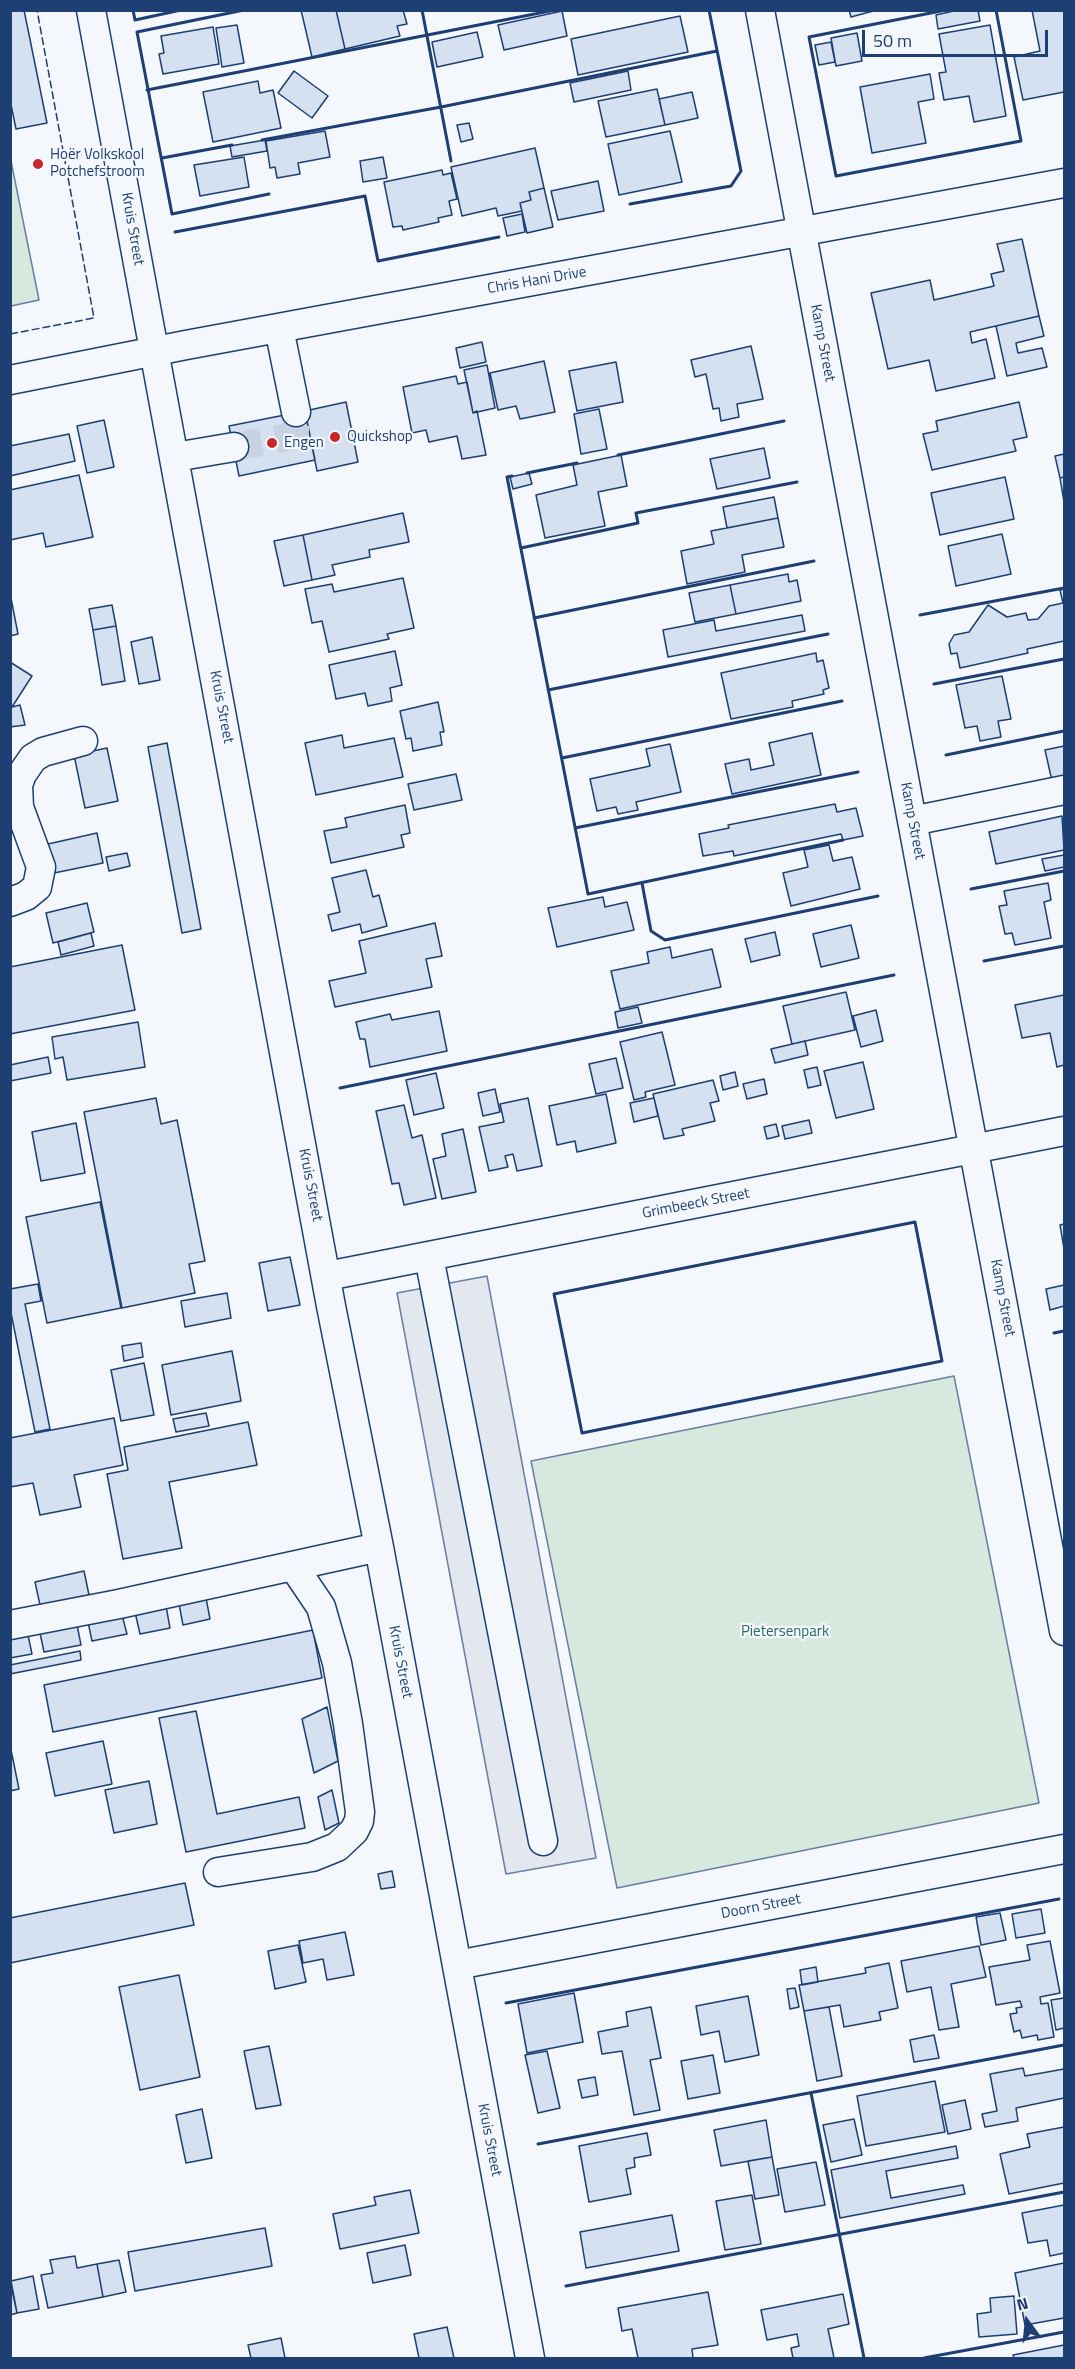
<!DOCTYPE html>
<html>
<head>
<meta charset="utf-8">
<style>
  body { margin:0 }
  #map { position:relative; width:1075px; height:2369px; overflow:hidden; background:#f4f7fb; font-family:"Titillium Web",sans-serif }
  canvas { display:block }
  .frame { position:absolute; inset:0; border:12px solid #1d3f73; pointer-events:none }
  .north { position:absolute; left:997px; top:2291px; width:60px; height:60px; -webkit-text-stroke:4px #f4f7fb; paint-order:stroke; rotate:345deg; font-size:16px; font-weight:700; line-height:24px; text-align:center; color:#1d3f73 }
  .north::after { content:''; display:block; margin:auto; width:21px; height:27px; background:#1d3f73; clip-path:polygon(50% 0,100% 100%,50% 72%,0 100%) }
  .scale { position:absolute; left:862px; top:30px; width:186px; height:27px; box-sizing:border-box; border:3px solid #1d3f73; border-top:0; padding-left:8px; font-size:18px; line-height:21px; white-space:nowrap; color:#1d3f73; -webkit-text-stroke:4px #f4f7fb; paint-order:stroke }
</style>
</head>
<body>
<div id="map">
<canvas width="1075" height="2369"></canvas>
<div class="frame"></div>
<div class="north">N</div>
<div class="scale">50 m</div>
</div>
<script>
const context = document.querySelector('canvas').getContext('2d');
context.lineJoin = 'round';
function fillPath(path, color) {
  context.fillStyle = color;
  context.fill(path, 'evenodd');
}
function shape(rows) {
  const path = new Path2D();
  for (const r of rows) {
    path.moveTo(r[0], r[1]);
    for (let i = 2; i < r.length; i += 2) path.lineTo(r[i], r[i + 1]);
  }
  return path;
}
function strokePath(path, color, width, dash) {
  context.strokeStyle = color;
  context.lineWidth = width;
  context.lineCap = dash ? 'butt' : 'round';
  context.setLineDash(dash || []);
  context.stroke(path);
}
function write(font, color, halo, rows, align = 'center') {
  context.font = font + ' "Titillium Web",sans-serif';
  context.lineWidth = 4.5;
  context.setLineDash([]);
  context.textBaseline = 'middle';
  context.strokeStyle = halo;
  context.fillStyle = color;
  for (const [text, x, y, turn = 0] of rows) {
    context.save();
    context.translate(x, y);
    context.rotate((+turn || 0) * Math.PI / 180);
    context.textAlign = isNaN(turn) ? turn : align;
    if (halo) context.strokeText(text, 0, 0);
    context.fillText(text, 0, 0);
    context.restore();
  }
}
const green = shape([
  [10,156,39,300,11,306,10,306,10,156],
  [954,1376,1039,1803,617,1888,531,1461,954,1376]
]);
fillPath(green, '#d7e8df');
strokePath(green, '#687fa3', 1.5);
const parking = shape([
  [487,1276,596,1858,506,1874,397,1293,487,1276]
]);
fillPath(parking, '#e3e8f0');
strokePath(parking, '#687fa3', 1.5);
const building = shape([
  [10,10,24,10,47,123,16,129,10,100,10,10],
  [301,10,336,10,345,49,312,57,301,10],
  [336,10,403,10,407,24,397,26,400,36,345,49,336,10],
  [849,10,877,10,851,17,849,10],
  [958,10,978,10,980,21,938,29,936,15,958,10],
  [1032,10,1064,10,1064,92,1023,100,1014,57,1040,51,1032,10],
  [562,11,567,36,504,50,498,25,562,11],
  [680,16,688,52,578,75,571,39,680,16],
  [237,25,244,63,222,67,216,28,237,25],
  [990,25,1006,116,974,122,969,96,944,100,939,73,946,72,939,34,990,25],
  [213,27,219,64,163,74,159,54,164,53,161,36,213,27],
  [477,32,483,57,437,67,432,42,477,32],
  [857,33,862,61,836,66,831,38,857,33],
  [831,42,835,62,819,65,815,45,831,42],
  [294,71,328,96,312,118,278,93,294,71],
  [628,71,631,90,574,102,570,83,628,71],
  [930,74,934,99,918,102,926,143,872,153,860,87,930,74],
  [258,81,260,93,273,90,281,128,213,142,203,92,258,81],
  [657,89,665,125,606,137,598,101,657,89],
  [692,92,698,118,665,125,659,99,692,92],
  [469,123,473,139,461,142,457,125,469,123],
  [325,131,330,157,298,163,300,174,277,178,275,167,270,168,266,141,325,131],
  [670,131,682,182,619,195,608,144,670,131],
  [265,140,267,151,232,157,230,146,265,140],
  [535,148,544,188,529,192,531,200,520,203,522,211,498,216,496,208,462,216,451,167,535,148],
  [244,157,249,187,200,196,194,165,244,157],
  [383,157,387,178,363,182,360,161,383,157],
  [442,170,443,175,451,173,457,199,449,201,452,215,438,218,439,222,403,230,402,226,393,227,384,182,442,170],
  [598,181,604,211,558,220,551,191,598,181],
  [544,188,553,227,527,233,520,203,531,200,529,192,544,188],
  [522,214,525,232,507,236,503,218,522,214],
  [1022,239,1039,316,970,332,972,343,986,339,995,378,936,391,929,360,888,369,871,293,930,280,934,300,994,286,991,274,1004,271,997,244,1022,239],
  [1039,316,1044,336,1016,343,1018,353,1042,348,1047,367,1007,376,996,326,1039,316],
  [482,342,486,362,460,368,456,348,482,342],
  [751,346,763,399,737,404,739,417,721,421,719,408,713,409,706,374,695,377,691,360,751,346],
  [544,361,555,412,520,419,516,406,498,410,490,373,544,361],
  [616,362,623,402,577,411,569,371,616,362],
  [487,365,495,408,473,413,464,370,487,365],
  [456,376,458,384,467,382,473,413,477,411,486,455,462,459,457,436,429,442,426,430,412,433,403,387,456,376],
  [346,402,358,462,317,471,305,411,346,402],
  [1019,402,1027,437,1013,440,1016,451,932,470,923,434,938,431,936,421,1019,402],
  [599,409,607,449,581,454,574,414,599,409],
  [305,411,315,460,239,476,229,426,305,411],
  [104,420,114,467,87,473,77,426,104,420],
  [69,434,75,461,10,476,10,446,69,434],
  [764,448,770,478,717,489,710,459,764,448],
  [1064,454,1064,477,1060,478,1055,456,1064,454],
  [621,455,627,486,598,492,605,526,545,538,536,495,577,485,573,465,621,455],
  [529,473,532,484,513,489,510,477,529,473],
  [79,475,93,537,46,547,43,533,10,540,10,490,79,475],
  [1005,477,1014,519,940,535,931,493,1005,477],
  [1064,477,1064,502,1060,478,1064,477],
  [774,497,778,518,727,528,723,507,774,497],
  [403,513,409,542,369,550,370,557,332,565,335,575,312,580,303,535,403,513],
  [778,518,784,547,742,555,745,572,687,584,681,551,714,544,711,531,778,518],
  [1002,534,1011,574,956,586,948,546,1002,534],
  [303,535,312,580,284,586,274,541,303,535],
  [788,574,789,582,797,580,801,601,736,614,730,585,788,574],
  [403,578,414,628,387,634,389,639,329,652,322,621,312,623,305,589,332,584,334,592,403,578],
  [730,585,736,614,695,622,689,593,730,585],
  [1064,589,1064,641,1027,649,1028,653,960,668,957,653,951,654,949,644,954,635,969,632,988,605,1007,617,1026,613,1028,620,1038,619,1049,606,1063,603,1060,590,1064,589],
  [10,593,18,634,10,636,10,593],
  [112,605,116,626,93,630,89,609,112,605],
  [802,615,805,631,668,657,663,630,714,620,716,631,802,615],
  [116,626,125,681,102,685,93,630,116,626],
  [152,637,160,680,139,684,131,642,152,637],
  [395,651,402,685,390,688,392,701,368,706,365,693,336,699,329,665,395,651],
  [816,653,817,662,823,660,829,688,823,690,824,694,792,701,793,707,731,719,721,673,816,653],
  [10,662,32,676,12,707,20,705,25,725,10,727,10,662],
  [1002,676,1011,719,998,721,1001,737,980,741,977,726,965,728,956,685,1002,676],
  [438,702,444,732,440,732,442,745,413,751,411,738,406,739,400,711,438,702],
  [812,733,821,775,732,794,725,764,749,759,751,770,774,765,769,743,812,733],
  [342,735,344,748,394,738,403,777,316,795,305,743,342,735],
  [167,743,201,929,182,933,148,747,167,743],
  [670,744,681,792,636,802,638,810,618,814,616,807,597,811,590,779,650,766,646,749,670,744],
  [1064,746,1064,779,1052,781,1045,750,1064,746],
  [107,748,118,801,85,808,74,755,107,748],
  [456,774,462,800,414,810,408,784,456,774],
  [835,804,837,812,856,808,863,836,843,840,841,834,734,856,733,851,703,856,699,834,729,828,728,825,835,804],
  [405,805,410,833,401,835,404,847,331,863,324,831,347,827,345,818,405,805],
  [1062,816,1064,850,996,864,989,832,1062,816],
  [97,833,103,863,54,873,48,844,97,833],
  [829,845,833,861,852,857,860,889,791,906,783,873,808,867,804,850,829,845],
  [127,853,130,866,109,871,106,857,127,853],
  [1064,855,1064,867,1045,871,1042,859,1064,855],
  [366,870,373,897,379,895,387,926,362,933,360,924,332,931,328,915,340,912,332,878,366,870],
  [1048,883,1051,900,1044,902,1051,938,1015,945,1012,933,1005,934,999,906,1007,905,1004,891,1048,883],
  [603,897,605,907,627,902,634,930,557,947,548,908,603,897],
  [87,903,94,932,53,943,46,913,87,903],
  [435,923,442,956,426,959,432,987,335,1007,329,981,366,973,359,941,435,923],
  [851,925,859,958,821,967,813,934,851,925],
  [775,932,780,955,751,962,745,939,775,932],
  [91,933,94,946,61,955,58,942,91,933],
  [122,945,135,1010,10,1034,10,967,122,945],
  [670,947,672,958,712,949,721,987,620,1009,611,971,649,963,647,952,670,947],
  [846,992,855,1030,792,1044,783,1006,846,992],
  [1064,995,1064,1065,1057,1067,1050,1033,1022,1038,1015,1005,1064,995],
  [638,1007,642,1023,618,1028,615,1012,638,1007],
  [876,1010,883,1041,861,1047,853,1016,876,1010],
  [439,1011,447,1051,370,1067,365,1039,360,1039,356,1022,390,1014,392,1020,439,1011],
  [138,1022,145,1067,67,1080,63,1057,55,1059,52,1037,138,1022],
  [662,1032,675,1085,645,1092,646,1097,634,1100,620,1042,662,1032],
  [805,1041,808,1055,775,1063,771,1049,805,1041],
  [48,1057,51,1073,10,1081,10,1065,48,1057],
  [616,1058,623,1088,596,1094,589,1064,616,1058],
  [863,1062,874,1109,836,1118,824,1071,863,1062],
  [817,1067,821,1085,808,1088,804,1070,817,1067],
  [735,1072,738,1086,723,1090,720,1076,735,1072],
  [436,1073,444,1108,414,1115,406,1080,436,1073],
  [764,1079,767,1094,747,1099,743,1084,764,1079],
  [713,1080,719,1101,710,1103,715,1121,682,1129,684,1135,664,1139,653,1094,713,1080],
  [495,1089,500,1112,483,1116,478,1093,495,1089],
  [606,1094,616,1143,577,1152,575,1141,557,1145,549,1106,606,1094],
  [156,1098,161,1124,177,1120,205,1261,189,1264,195,1293,122,1308,84,1112,156,1098],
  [528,1098,542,1166,517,1171,513,1154,505,1156,508,1167,489,1171,479,1127,504,1122,500,1104,528,1098],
  [654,1098,658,1116,634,1122,630,1103,654,1098],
  [404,1105,412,1138,422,1135,436,1198,404,1205,399,1183,392,1184,376,1111,404,1105],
  [809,1120,812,1133,785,1139,782,1126,809,1120],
  [76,1123,85,1173,41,1181,32,1132,76,1123],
  [776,1124,779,1136,767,1139,764,1127,776,1124],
  [463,1129,476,1192,442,1199,433,1159,446,1156,442,1134,463,1129],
  [100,1202,121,1308,47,1323,26,1217,100,1202],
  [1064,1224,1064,1249,1060,1225,1064,1224],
  [290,1257,300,1305,268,1311,259,1263,290,1257],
  [38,1284,41,1301,25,1304,50,1429,35,1432,10,1308,10,1289,38,1284],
  [1064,1285,1064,1306,1050,1310,1046,1289,1064,1285],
  [227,1293,231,1318,185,1327,181,1301,227,1293],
  [141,1343,143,1357,124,1361,122,1346,141,1343],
  [232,1351,241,1401,171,1415,162,1365,232,1351],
  [144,1363,154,1415,121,1421,111,1370,144,1363],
  [206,1413,209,1426,176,1432,173,1419,206,1413],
  [114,1418,123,1465,74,1475,81,1507,40,1515,33,1483,10,1487,10,1438,114,1418],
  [248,1422,257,1465,169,1482,182,1548,123,1559,107,1474,128,1470,124,1447,248,1422],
  [84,1571,89,1595,40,1605,35,1582,84,1571],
  [206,1598,210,1619,183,1625,179,1604,206,1598],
  [166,1606,170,1628,140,1634,135,1612,166,1606],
  [122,1615,127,1634,92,1641,88,1622,122,1615],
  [77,1625,81,1645,44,1652,40,1633,77,1625],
  [313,1630,322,1678,53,1732,44,1685,313,1630],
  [28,1635,32,1654,10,1658,10,1639,28,1635],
  [80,1651,81,1660,10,1674,10,1665,80,1651],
  [327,1707,338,1761,314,1773,302,1719,327,1707],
  [196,1711,217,1814,299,1797,305,1828,186,1852,159,1718,196,1711],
  [103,1741,112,1784,55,1796,46,1753,103,1741],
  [10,1745,19,1789,10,1791,10,1745],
  [149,1781,157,1824,114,1833,105,1790,149,1781],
  [332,1790,339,1823,325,1830,318,1797,332,1790],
  [392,1871,395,1887,381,1889,378,1874,392,1871],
  [185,1883,194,1925,10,1963,10,1918,185,1883],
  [1041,1909,1045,1933,1016,1938,1012,1914,1041,1909],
  [1000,1913,1006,1940,981,1945,976,1917,1000,1913],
  [345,1932,354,1975,327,1980,323,1959,303,1963,299,1941,345,1932],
  [1050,1941,1060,1993,1040,1997,1041,2004,1048,2003,1054,2037,1038,2040,1037,2035,1022,2038,1020,2030,1014,2032,1010,2014,1017,2013,1016,2008,1022,2007,1020,2001,996,2005,989,1967,1030,1960,1027,1945,1050,1941],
  [298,1945,306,1982,275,1989,268,1951,298,1945],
  [979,1946,986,1977,951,1984,959,2027,939,2030,931,1987,907,1992,901,1961,979,1946],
  [889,1963,898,2008,879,2012,881,2020,844,2027,840,2005,804,2011,799,1985,866,1973,865,1968,889,1963],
  [816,1967,818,1982,802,1985,800,1970,816,1967],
  [179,1975,200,2077,140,2090,119,1987,179,1975],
  [795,1988,799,2007,790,2009,787,1989,795,1988],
  [574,1993,583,2042,527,2053,518,2004,574,1993],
  [748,1996,759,2055,725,2062,719,2031,701,2035,696,2006,748,1996],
  [1064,1998,1064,2028,1056,2030,1051,2000,1064,1998],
  [651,2007,661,2058,650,2060,660,2110,634,2115,622,2051,602,2054,598,2032,628,2026,626,2012,651,2007],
  [829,2007,842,2076,817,2081,804,2011,829,2007],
  [934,2035,939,2058,914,2062,910,2040,934,2035],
  [269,2046,281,2105,256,2109,244,2051,269,2046],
  [547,2051,560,2108,538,2113,525,2055,547,2051],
  [713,2055,720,2093,688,2099,681,2061,713,2055],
  [1023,2068,1025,2076,1064,2069,1064,2098,1016,2108,1018,2121,985,2127,982,2114,997,2111,990,2074,1023,2068],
  [595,2077,598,2095,582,2098,578,2080,595,2077],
  [935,2081,945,2132,866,2146,857,2096,935,2081],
  [965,2100,971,2129,948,2134,942,2105,965,2100],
  [202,2109,212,2158,186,2163,176,2115,202,2109],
  [854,2119,862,2155,831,2162,823,2125,854,2119],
  [766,2120,772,2157,721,2166,714,2130,766,2120],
  [1064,2127,1064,2183,1009,2194,1000,2154,1030,2147,1027,2134,1064,2127],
  [647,2133,651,2155,634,2158,635,2167,626,2169,631,2194,589,2202,579,2146,647,2133],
  [956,2146,958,2158,886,2171,891,2198,963,2185,965,2194,840,2218,831,2170,956,2146],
  [772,2157,779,2195,755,2199,748,2161,772,2157],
  [816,2162,825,2205,785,2212,777,2169,816,2162],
  [410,2190,419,2233,340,2249,333,2214,376,2205,374,2197,410,2190],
  [752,2195,761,2244,725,2250,716,2201,752,2195],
  [1064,2205,1064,2253,1050,2256,1047,2240,1028,2243,1022,2213,1064,2205],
  [672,2215,679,2251,586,2268,580,2232,672,2215],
  [265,2228,272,2266,135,2291,128,2252,265,2228],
  [405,2245,411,2275,373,2283,367,2253,405,2245],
  [75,2256,77,2268,97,2264,103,2297,48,2308,41,2275,53,2273,50,2260,75,2256],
  [119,2260,126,2292,103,2297,97,2264,119,2260],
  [1064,2263,1064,2318,1025,2325,1015,2273,1064,2263],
  [33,2276,39,2309,17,2313,11,2281,33,2276],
  [10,2281,17,2313,10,2315,10,2281],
  [708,2292,718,2345,692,2349,693,2358,638,2358,632,2329,622,2331,618,2308,708,2292],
  [843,2294,849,2324,828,2329,834,2358,793,2358,791,2348,799,2346,797,2334,767,2340,761,2310,843,2294],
  [1014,2296,1017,2334,979,2337,977,2314,991,2312,990,2298,1014,2296],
  [447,2327,454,2358,419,2358,414,2334,447,2327],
  [281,2338,285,2358,251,2358,248,2345,281,2338],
  [1064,2345,1064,2358,1014,2358,1013,2355,1064,2345]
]);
fillPath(building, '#d5e0f0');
strokePath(building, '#1d3f73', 1.5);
strokePath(shape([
  [234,447,289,437,295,430,296,412]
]), '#c9d2e0', 28, [28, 14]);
const minor = shape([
  [91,10,331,1306,379,1547,530,2358],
  [760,10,1064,1631],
  [279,328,296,412],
  [10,380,186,345,1064,183],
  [175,457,234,447],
  [912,821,1064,790],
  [10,902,26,896,37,887,41,867,19,807,18,785,22,774,33,758,43,752,83,741],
  [429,1257,543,1841],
  [327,1276,1064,1131],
  [10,1625,119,1604,379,1547],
  [218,1872,312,1857,337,1847,354,1831,359,1821,360,1812,348,1724,337,1663,321,1607,294,1567],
  [457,1965,1064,1849]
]);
strokePath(minor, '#1d3f73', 31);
strokePath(minor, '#f4f7fb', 28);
strokePath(shape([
  [10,334,94,318,37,10]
]), '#1d3f73', 1.5, [8, 3]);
strokePath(shape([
  [133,10,135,20,181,10],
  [244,10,137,32,172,214,269,194],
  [422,10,451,161],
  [946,10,809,37,836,176,1021,141,996,10],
  [147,90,555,10],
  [262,140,441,107,717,51],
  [162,158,232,145],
  [630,204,731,186,741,171,709,10],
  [175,232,365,196,378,261,499,237],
  [618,455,784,421],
  [527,473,577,463],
  [512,476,507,477,588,894,843,840],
  [521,548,638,523,636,513,797,482],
  [920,615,1064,588],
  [534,618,814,561],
  [934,684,1064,659],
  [548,690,828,634],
  [946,755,1064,731],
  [562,758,842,701],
  [575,828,858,772],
  [642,883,651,931,665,940,878,896],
  [971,889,1064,871],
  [984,961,1064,946],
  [340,1088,894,975],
  [915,1222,942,1361,582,1433,554,1294,915,1222],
  [1054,1333,1064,1331],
  [506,2003,1059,1899],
  [811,2093,864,2358],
  [538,2144,1064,2045],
  [566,2286,1064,2192],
  [924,2358,1064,2332]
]), '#1d3f73', 3);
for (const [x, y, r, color] of [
  [38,164,6,"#c62828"],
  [335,437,6,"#c62828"],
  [272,443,6,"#c62828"]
]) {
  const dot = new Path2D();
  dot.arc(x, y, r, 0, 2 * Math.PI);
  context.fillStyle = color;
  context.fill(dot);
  strokePath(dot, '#f4f7fb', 2);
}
write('15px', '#1d3f73', '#f4f7fb', [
  ["Hoër Volkskool",50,155],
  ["Potchefstroom",50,172],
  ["Quickshop",347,437],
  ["Engen",284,443]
], 'left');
write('15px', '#1d3f73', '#f4f7fb', [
  ["Kruis Street",132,229,80],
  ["Chris Hani Drive",537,281,-10],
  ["Kamp Street",822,343,79],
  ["Kruis Street",221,707,79],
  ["Kamp Street",912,821,79],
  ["Kruis Street",310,1185,79],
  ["Grimbeeck Street",696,1204,-11],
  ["Kamp Street",1002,1298,79],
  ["Kruis Street",400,1662,79],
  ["Doorn Street",761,1907,-11],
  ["Kruis Street",489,2140,79]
]);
write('15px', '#2c6c60', '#f4f7fb', [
  ["Pietersenpark",785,1632]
]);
</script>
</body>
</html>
